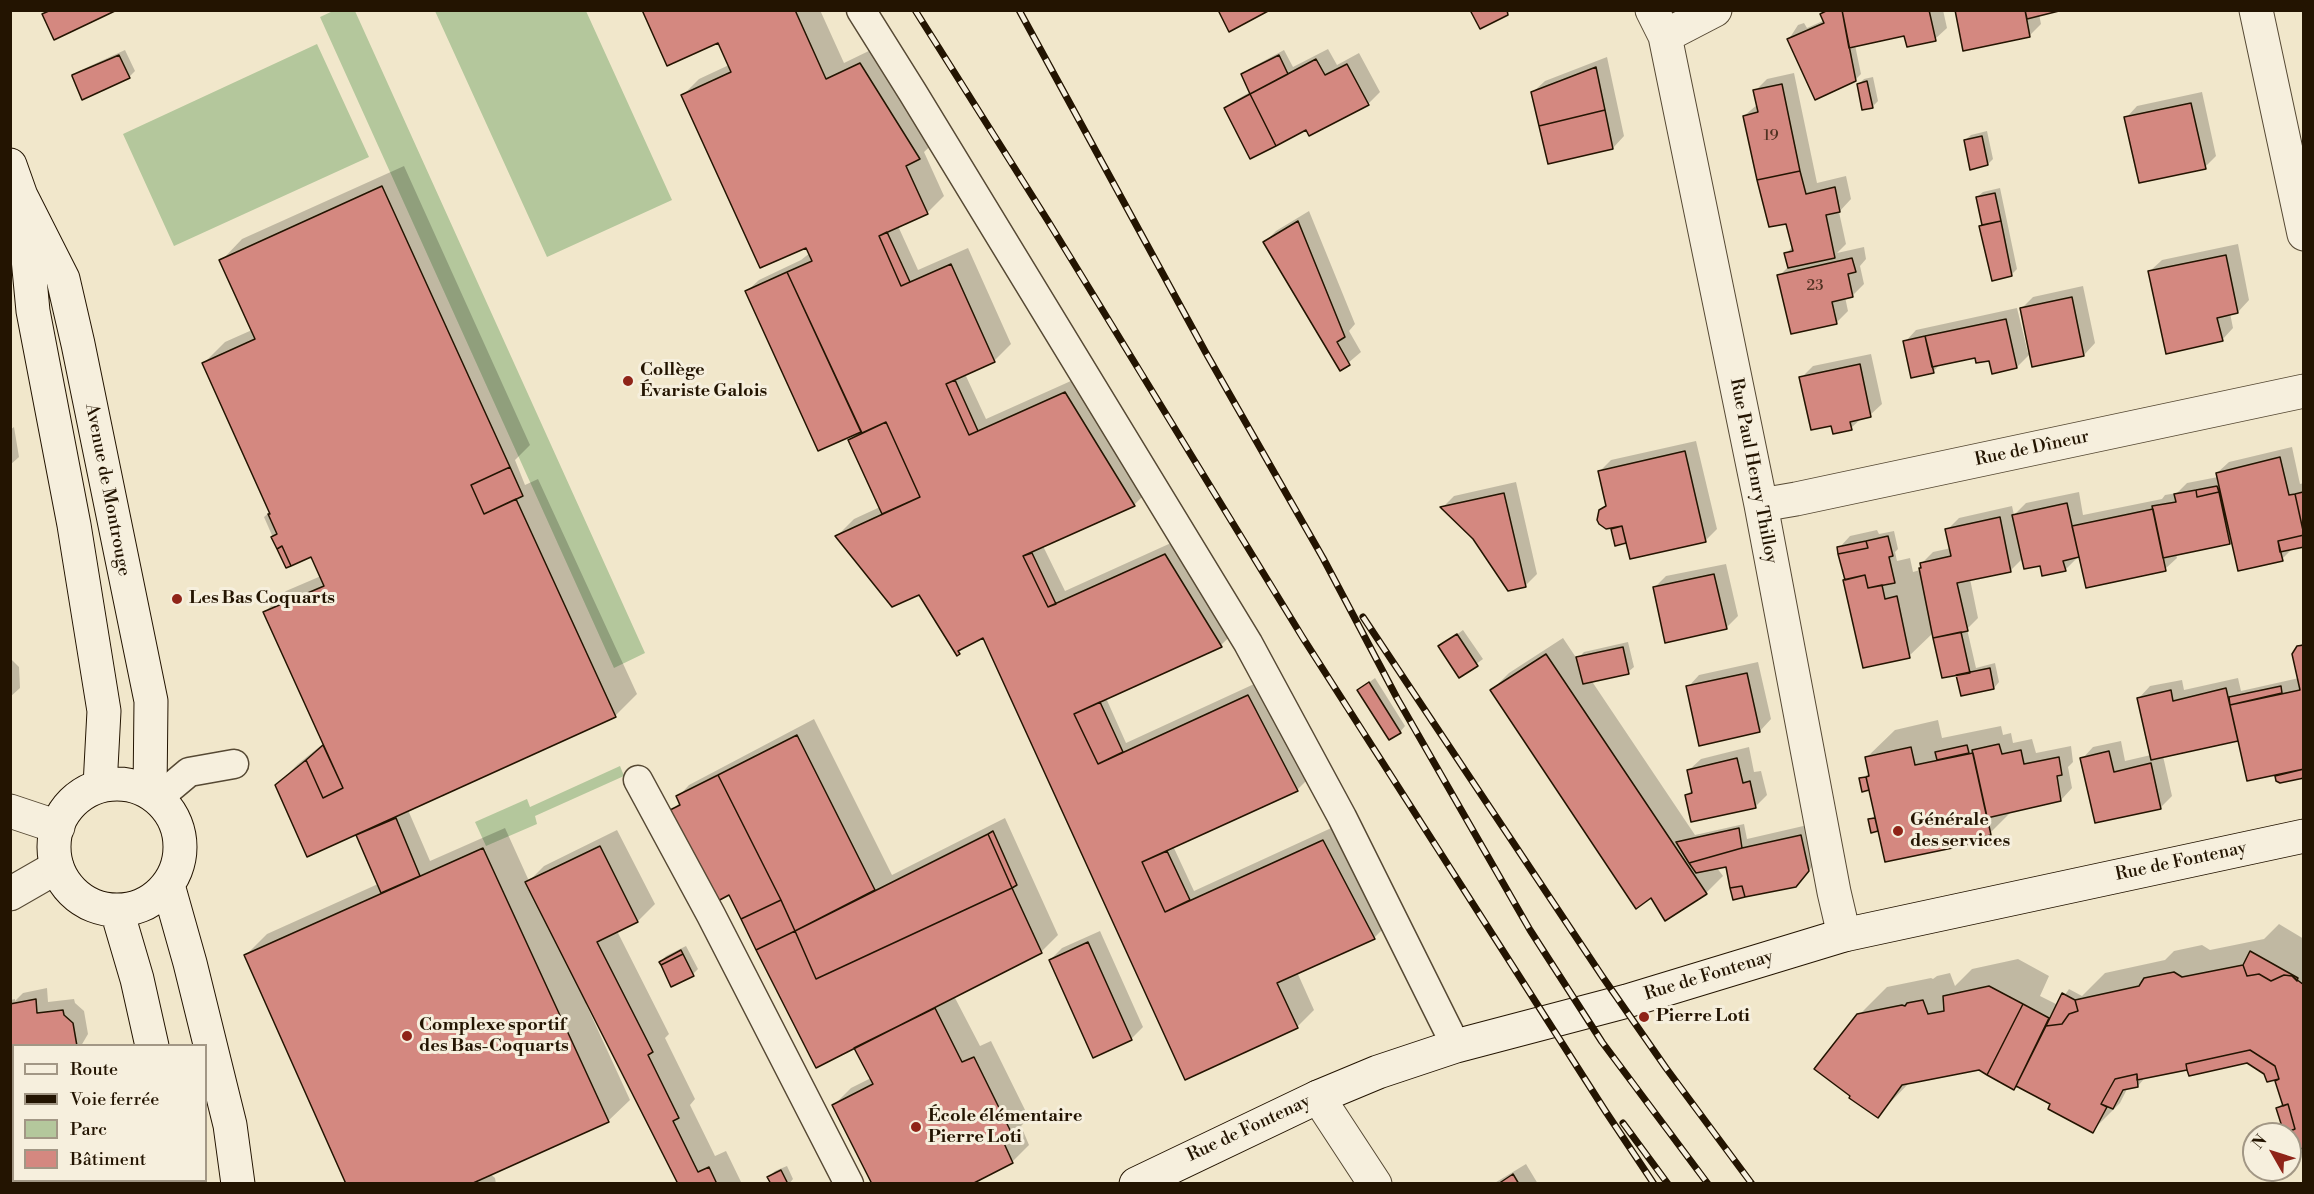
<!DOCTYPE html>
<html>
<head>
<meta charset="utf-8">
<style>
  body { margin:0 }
  #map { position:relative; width:2314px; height:1194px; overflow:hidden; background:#f1e7cb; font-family:"Libre Bodoni",serif }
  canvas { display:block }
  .frame { position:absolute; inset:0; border:12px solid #231401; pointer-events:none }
  .legend { position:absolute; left:12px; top:1044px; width:195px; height:138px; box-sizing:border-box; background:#f6efdd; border:2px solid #a29785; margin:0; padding:8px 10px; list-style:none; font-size:18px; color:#231401 }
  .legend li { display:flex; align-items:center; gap:12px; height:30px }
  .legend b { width:30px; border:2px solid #a29785 }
  .north { position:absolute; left:2242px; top:1122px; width:60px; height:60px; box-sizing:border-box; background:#f6efdd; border:2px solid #a29785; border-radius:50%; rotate:309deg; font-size:16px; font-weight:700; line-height:24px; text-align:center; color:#231401 }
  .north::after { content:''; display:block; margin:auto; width:21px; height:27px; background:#8f2418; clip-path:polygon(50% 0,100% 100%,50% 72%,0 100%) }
</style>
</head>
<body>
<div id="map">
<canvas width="2314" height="1194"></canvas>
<div class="frame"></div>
<ul class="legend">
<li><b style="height:8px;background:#f6efdd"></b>Route</li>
<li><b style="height:8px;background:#231401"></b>Voie ferrée</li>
<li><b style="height:16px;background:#b4c79c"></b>Parc</li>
<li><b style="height:16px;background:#d48880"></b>Bâtiment</li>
</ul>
<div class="north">N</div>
</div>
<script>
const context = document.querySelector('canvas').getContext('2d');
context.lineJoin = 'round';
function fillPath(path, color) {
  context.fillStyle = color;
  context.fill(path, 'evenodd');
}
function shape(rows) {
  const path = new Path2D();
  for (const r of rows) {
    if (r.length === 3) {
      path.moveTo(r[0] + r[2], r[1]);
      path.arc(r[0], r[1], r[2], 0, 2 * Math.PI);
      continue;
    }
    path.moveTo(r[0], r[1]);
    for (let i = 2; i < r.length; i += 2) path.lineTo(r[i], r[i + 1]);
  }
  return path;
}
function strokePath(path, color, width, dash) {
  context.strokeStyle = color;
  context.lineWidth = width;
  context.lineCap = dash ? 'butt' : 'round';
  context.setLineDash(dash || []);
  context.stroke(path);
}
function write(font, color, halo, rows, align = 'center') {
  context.font = font + ' "Libre Bodoni",serif';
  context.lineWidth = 6;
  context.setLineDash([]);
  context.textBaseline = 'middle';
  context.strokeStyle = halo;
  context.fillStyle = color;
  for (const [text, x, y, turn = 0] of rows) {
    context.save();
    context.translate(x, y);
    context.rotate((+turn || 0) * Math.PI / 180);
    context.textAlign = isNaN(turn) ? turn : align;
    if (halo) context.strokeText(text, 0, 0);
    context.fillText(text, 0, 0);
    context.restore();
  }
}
fillPath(shape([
  [333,11,355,11,645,653,614,668,320,17],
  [435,11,586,11,672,200,547,257],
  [317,44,369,157,174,246,123,134],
  [620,766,624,776,535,816,537,824,486,846,475,822,527,799,530,807]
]), '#b4c79c');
fillPath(shape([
  [644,10,820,10,844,63,877,47,936,141,924,152,944,196,927,213,898,226,918,270,968,248,1011,344,994,361,965,374,986,419,1082,376,1151,488,1134,505,1043,546,1065,591,1182,538,1238,629,1221,645,1106,698,1126,743,1265,679,1314,773,1297,790,1173,846,1194,891,1340,824,1391,921,1374,938,1297,972,1314,1010,1297,1027,1185,1078,984,636,967,644,957,654,919,593,837,536,854,519,880,507,850,440,859,431,747,291,759,280,801,260,810,253,807,246,682,96,699,79,729,65,719,41],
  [1826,10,1943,10,1947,28,1935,39,1905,34,1855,45,1861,74,1855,80,1789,39,1798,25,1804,23,1807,28,1825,20,1822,15],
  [1956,10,2056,10,2039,14,2041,24,2029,36],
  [1328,49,1337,65,1359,53,1380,92,1368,104,1306,128,1226,108,1231,103,1250,92,1243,74,1249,69,1284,50,1293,67],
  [125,50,135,71,129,77,74,77,79,71],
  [1607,57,1624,136,1613,148,1533,92,1545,81],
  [1794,73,1817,183,1846,176,1851,199,1839,212,1846,244,1837,253,1864,247,1866,259,1860,266,1864,284,1852,296,1845,297,1848,311,1836,323,1779,276,1789,266,1786,254,1793,246,1787,222,1744,116,1758,104,1755,91,1767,79],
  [1873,77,1878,101,1872,107,1858,85,1864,79],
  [2202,92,2216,156,2205,167,2126,118,2137,106],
  [1987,131,1993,159,1988,164,1965,140,1971,135],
  [404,166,530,445,515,460,525,485,538,479,637,694,615,716,408,810,430,861,505,828,529,881,544,866,617,830,655,904,638,921,617,931,669,1034,665,1038,695,1099,690,1105,715,1156,726,1151,742,1184,680,1184,588,1003,586,1004,630,1100,608,1121,490,1174,495,1178,496,1184,347,1184,246,955,267,934,378,884,356,833,277,785,298,764,324,743,265,612,286,591,321,576,311,555,278,549,264,517,271,511,204,363,225,342,252,330,221,261,242,239],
  [2000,188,2017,269,2011,275,1981,226,1983,224,1977,197,1983,192],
  [1309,211,1355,324,1349,331,1361,352,1341,369,1265,242,1276,231],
  [2238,244,2249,300,2238,312,2230,313,2233,328,2222,340,2150,271,2162,260],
  [2083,286,2095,343,2084,355,2033,365,2031,353,2017,367,1976,356,1941,363,1933,372,1905,342,1916,330,2017,308,2028,353,2031,352,2021,309,2033,297],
  [1871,354,1882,404,1870,415,1863,417,1851,428,1832,424,1801,378,1813,366],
  [14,427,19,457,10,465,10,430],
  [1696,441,1717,529,1705,541,1627,541,1616,544,1613,530,1617,526,1607,506,1599,472,1611,460],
  [2292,447,2300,484,2304,483,2304,545,2293,548,2282,559,2233,539,2229,543,2176,554,2177,558,2165,569,2080,556,2076,557,2077,558,2065,570,2023,558,2011,570,1970,579,1978,618,1967,629,1976,668,1995,663,1999,682,1994,688,1957,674,1934,632,1909,656,1846,579,1839,548,1850,536,1877,530,1879,534,1894,531,1898,549,1895,552,1897,561,1910,558,1913,572,1920,570,1922,563,1933,552,1951,548,1947,530,1959,518,2012,506,2014,515,2026,503,2079,492,2083,515,2162,499,2165,495,2177,493,2187,483,2218,477,2217,473,2229,462],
  [1516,482,1537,574,1525,586,1443,507,1454,496],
  [1726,564,1738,616,1726,628,1654,588,1666,576],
  [1463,630,1483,659,1460,676,1440,647],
  [1563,638,1577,659,1584,652,1628,642,1634,667,1628,672,1591,680,1695,835,1744,824,1747,839,1812,824,1820,858,1795,886,1727,866,1717,868,1723,876,1706,893,1652,896,1492,690,1509,673],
  [2304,642,2304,777,2277,776,2280,772,2239,738,2163,756,2172,796,2160,808,2082,759,2093,747,2121,741,2125,761,2151,755,2139,698,2150,686,2182,680,2184,690,2238,678,2241,691,2299,678,2298,647],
  [10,658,19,667,20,688,10,697],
  [1758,662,1771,719,1760,731,1688,687,1699,675],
  [1375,678,1405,726,1400,732,1359,690],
  [814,719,892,875,1005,818,1058,935,1041,952,954,996,980,1046,991,1041,1029,1118,1021,1126,1029,1145,1012,1162,969,1184,834,1105,851,1088,871,1078,855,1046,730,893,672,811,680,802,678,797,689,785],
  [1938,720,1942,738,2001,726,2003,735,2011,733,2013,743,2032,739,2036,753,2071,746,2073,762,2068,767,2072,788,2061,800,2012,811,1991,832,1991,835,1986,841,1975,843,1973,836,1966,843,1879,829,1872,831,1870,820,1876,814,1870,788,1860,779,1870,773,1867,757,1895,730],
  [1749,747,1754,772,1761,771,1767,795,1755,807,1687,795,1693,789,1689,770,1701,759],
  [2279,924,2304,939,2304,1146,2292,1131,2295,1128,2277,1109,2283,1103,2276,1079,2247,1062,2188,1066,2143,1077,2143,1080,2138,1086,2128,1087,2120,1103,2092,1131,2052,1104,2017,1084,2014,1088,1979,1068,1910,1082,1877,1116,1859,1015,1887,987,1931,978,1933,979,1937,976,1950,973,1955,986,1972,969,2018,959,2049,976,2040,996,2058,1005,2069,989,2082,996,2105,973,2165,960,2174,951,2202,945,2210,950,2264,939],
  [1100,931,1143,1027,1131,1039,1050,960,1062,948],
  [686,946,698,969,693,974,660,962,666,956],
  [47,988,48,1002,74,999,75,1003,84,1011,88,1034,81,1046,14,1046,10,1070,10,1000,15,999,15,1001,23,993],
  [1526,1164,1538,1184,1493,1184],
  [787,1166,793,1179,789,1184,772,1184,769,1177,775,1171],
  [34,1180,118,1180,118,1184,35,1184]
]), '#0003');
const building = shape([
  [51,10,117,10,54,40,42,14,51,10],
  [642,10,795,10,826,79,860,63,920,159,906,166,928,214,879,236,901,286,951,264,995,362,946,384,969,435,1065,392,1135,506,1023,556,1048,607,1165,554,1222,647,1074,714,1098,764,1248,695,1298,791,1142,862,1165,912,1323,840,1375,939,1277,983,1298,1028,1185,1080,983,638,958,651,960,654,957,656,919,595,892,607,835,536,920,497,886,422,862,433,787,272,812,261,806,248,760,268,681,95,731,72,718,43,667,66,642,10],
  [1218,10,1270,10,1229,32,1218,10],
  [1470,10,1507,10,1508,15,1480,29,1470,10],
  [1828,10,1842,10,1856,81,1815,100,1787,39,1824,23,1820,14,1828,10],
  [1842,10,1929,10,1936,41,1907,47,1904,36,1849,48,1842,10],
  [1955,10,2025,10,2030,37,1963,51,1955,10],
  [2025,10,2063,10,2027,19,2025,10],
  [119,55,130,78,82,100,72,76,72,75,119,55],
  [1279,55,1288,74,1250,94,1241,74,1279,55],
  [1316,59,1325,75,1347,64,1369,105,1309,136,1306,130,1276,146,1250,94,1316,59],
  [1596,67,1605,110,1539,126,1531,92,1596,67],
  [1867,81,1873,108,1862,110,1857,84,1867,81],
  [1782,84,1800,171,1757,180,1743,116,1758,112,1753,90,1782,84],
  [1250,94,1276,146,1250,159,1224,108,1250,94],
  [2191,103,2206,169,2139,183,2124,117,2191,103],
  [1605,110,1613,149,1548,164,1539,126,1605,110],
  [1982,136,1988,165,1970,170,1964,140,1982,136],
  [1800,171,1806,194,1835,187,1840,212,1826,215,1835,258,1788,268,1784,253,1793,251,1786,224,1769,227,1757,180,1800,171],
  [382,186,510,467,471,485,484,514,516,499,616,717,307,857,275,785,306,760,323,798,343,788,263,612,324,586,311,557,291,566,282,546,277,549,271,537,277,534,268,514,270,514,202,363,255,339,219,260,382,186],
  [1995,193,2001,221,1982,225,1976,197,1995,193],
  [1298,221,1345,337,1337,342,1350,365,1340,371,1263,242,1298,221],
  [2001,221,2012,276,1992,281,1979,226,2001,221],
  [887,232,910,282,901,286,879,236,887,232],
  [2226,255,2238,313,2217,318,2223,341,2166,354,2148,271,2226,255],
  [1852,258,1856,272,1848,274,1853,297,1832,302,1837,324,1791,334,1777,275,1852,258],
  [787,272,861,432,818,451,745,291,787,272],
  [2072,297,2084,356,2032,367,2020,308,2072,297],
  [2006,319,2017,368,1992,374,1989,361,1976,363,1975,358,1932,367,1925,336,2006,319],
  [1925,336,1934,373,1911,378,1903,341,1925,336],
  [1860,364,1871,417,1850,422,1852,430,1833,434,1831,426,1811,430,1799,377,1860,364],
  [955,380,978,431,969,435,946,384,955,380],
  [886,422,920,497,882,514,848,440,886,422],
  [1685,451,1706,542,1630,559,1622,526,1606,529,1599,524,1597,520,1599,510,1606,506,1598,471,1685,451],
  [2280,457,2289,495,2295,494,2304,535,2278,541,2283,561,2238,571,2216,473,2280,457],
  [510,467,523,496,484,514,471,485,510,467],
  [2217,486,2219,492,2197,497,2196,490,2217,486],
  [2196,490,2197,497,2219,492,2230,544,2163,558,2152,506,2176,502,2174,494,2196,490],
  [2303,492,2304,495,2304,535,2295,494,2303,492],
  [1504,493,1526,587,1508,591,1473,539,1440,507,1504,493],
  [2067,503,2079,557,2063,561,2066,571,2042,576,2040,566,2024,569,2012,515,2067,503],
  [2153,509,2166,571,2086,588,2072,526,2153,509],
  [2000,517,2011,572,1957,583,1968,631,1933,638,1919,568,1921,568,1920,563,1951,556,1945,529,2000,517],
  [1622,526,1626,543,1615,546,1611,529,1622,526],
  [2304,535,2304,547,2280,552,2278,541,2304,535],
  [1888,536,1893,556,1889,557,1895,583,1868,588,1865,575,1845,580,1838,554,1868,548,1866,541,1888,536],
  [1866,541,1868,548,1838,554,1837,547,1866,541],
  [282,546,291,566,286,568,277,549,282,546],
  [1032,553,1056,604,1048,607,1023,556,1032,553],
  [1714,574,1727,629,1665,643,1653,587,1714,574],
  [1865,575,1868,588,1882,585,1885,599,1897,596,1910,658,1863,668,1843,580,1865,575],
  [1961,632,1970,673,1942,678,1933,638,1961,632],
  [1457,634,1478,666,1459,678,1438,646,1457,634],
  [2304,645,2304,769,2247,781,2230,705,2300,690,2292,654,2297,646,2304,645],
  [1623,647,1629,674,1583,684,1576,657,1623,647],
  [1546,654,1707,894,1665,921,1651,898,1636,909,1490,690,1546,654],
  [1990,668,1994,689,1961,696,1956,675,1990,668],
  [1747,673,1760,732,1699,746,1686,686,1747,673],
  [1369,682,1401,733,1389,740,1357,690,1369,682],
  [2281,686,2282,693,2230,705,2229,697,2281,686],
  [2226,688,2238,741,2151,760,2137,698,2171,690,2173,701,2226,688],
  [1100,702,1123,752,1098,764,1074,714,1100,702],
  [797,735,875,890,795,931,780,898,718,775,797,735],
  [1999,744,2002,754,2021,750,2024,764,2059,757,2062,775,2057,776,2061,801,1987,818,1972,750,1999,744],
  [323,745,343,788,323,798,306,760,323,745],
  [1967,745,1969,753,1937,760,1935,752,1967,745],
  [1911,747,1915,765,1973,753,1991,835,1966,841,1967,845,1885,862,1866,777,1869,776,1865,757,1911,747],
  [2109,751,2114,772,2151,763,2161,809,2095,823,2080,758,2109,751],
  [1737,758,1743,783,1750,781,1756,808,1691,822,1685,795,1692,793,1687,770,1737,758],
  [2304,769,2304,778,2280,783,2276,781,2275,776,2304,769],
  [718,775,781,900,741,919,729,895,716,902,670,810,680,805,676,796,718,775],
  [1866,777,1869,790,1862,792,1859,778,1866,777],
  [396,818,420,876,381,893,356,835,396,818],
  [1875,818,1878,831,1871,833,1868,819,1875,818],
  [1739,828,1742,848,1689,863,1676,842,1739,828],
  [993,831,1017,885,1012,888,988,834,993,831],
  [988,834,1012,888,816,979,795,931,988,834],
  [1801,835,1809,871,1796,887,1745,897,1742,886,1730,888,1726,867,1696,873,1689,863,1742,848,1801,835],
  [600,846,638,922,597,942,653,1052,648,1055,679,1118,673,1121,698,1172,709,1167,717,1184,678,1184,525,882,600,846],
  [483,848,609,1122,471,1184,346,1184,244,955,483,848],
  [1167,851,1190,900,1165,912,1142,862,1167,851],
  [1742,886,1745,897,1733,900,1730,888,1742,886],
  [1012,888,1042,953,816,1068,756,950,795,931,816,979,1012,888],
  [781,900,795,931,756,950,741,919,781,900],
  [1088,942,1132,1040,1093,1058,1049,960,1088,942],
  [681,950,683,954,661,965,659,962,681,950],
  [2250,951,2298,978,2297,981,2292,976,2284,975,2271,981,2259,974,2247,976,2243,965,2250,951],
  [683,954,694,976,671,987,661,965,683,954],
  [2243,965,2247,976,2259,974,2271,981,2284,975,2292,976,2304,985,2304,1148,2296,1150,2290,1131,2295,1129,2288,1104,2283,1106,2275,1081,2279,1079,2275,1066,2250,1050,2186,1064,2187,1070,2137,1080,2137,1074,2115,1079,2101,1104,2107,1107,2093,1133,2048,1109,2050,1104,2016,1086,2046,1026,2062,1024,2069,1014,2078,1011,2075,1000,2139,986,2144,978,2174,972,2182,977,2243,965],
  [1989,986,2023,1004,1987,1075,1979,1070,1902,1085,1878,1118,1849,1098,1850,1096,1814,1069,1857,1014,1902,1005,1905,1006,1907,1003,1923,1000,1928,1014,1944,1011,1943,996,1989,986],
  [2062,993,2075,1000,2078,1011,2069,1014,2062,1024,2046,1026,2062,993],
  [36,999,37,1013,63,1010,64,1015,73,1023,77,1046,14,1046,14,1071,10,1072,10,1004,36,999],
  [2023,1004,2049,1018,2014,1090,1987,1075,2023,1004],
  [935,1008,962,1062,974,1057,1013,1136,1003,1141,1013,1163,972,1184,872,1184,832,1105,873,1084,854,1048,935,1008],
  [2250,1050,2275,1066,2279,1079,2267,1082,2264,1074,2247,1063,2189,1076,2187,1070,2186,1064,2250,1050],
  [2137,1074,2138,1087,2123,1090,2113,1109,2101,1104,2115,1079,2137,1074],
  [2288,1104,2295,1129,2284,1133,2276,1108,2288,1104],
  [781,1170,788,1184,771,1184,767,1177,781,1170],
  [1513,1174,1519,1184,1498,1184,1513,1174],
  [33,1180,105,1180,105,1184,33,1184,33,1180]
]);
fillPath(building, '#d48880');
strokePath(building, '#231401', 1.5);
const lane = shape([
  [861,10,913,93,1248,643,1342,817,1456,1046],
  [638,780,711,915,849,1184],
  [158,798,189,772,234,764]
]);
const street = shape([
  [1652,10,1665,36,1761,505,1834,892,1844,935],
  [2256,10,2304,234],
  [1665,36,1715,10],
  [1761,505,1796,499,2304,391],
  [10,811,58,827],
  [10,894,57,867],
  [1318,1097,1375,1184]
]);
const secondary = shape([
  [10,165,21,196,63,279,78,344,151,701,150,793],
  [24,216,33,311,74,525,104,711,100,786],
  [117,847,63],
  [168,885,190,963,230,1125,238,1184],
  [117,911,137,979,152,1046],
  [183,1180,184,1184],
  [1136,1184,1318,1097,1378,1072,1456,1046,1627,1001,1844,935,2304,836]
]);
strokePath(lane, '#564934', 31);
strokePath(street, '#564934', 35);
strokePath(secondary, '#231401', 35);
strokePath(lane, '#f6efdd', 28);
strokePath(street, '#f6efdd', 33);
strokePath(secondary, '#f6efdd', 33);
const rail = shape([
  [915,10,1048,221,1303,638,1606,1112,1654,1184],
  [1019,10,1206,353,1323,558,1397,698,1530,930,1602,1042,1708,1184],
  [1363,617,1602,976,1666,1068,1752,1184],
  [1623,1123,1668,1184]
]);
strokePath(rail, '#231401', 7);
strokePath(rail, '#f6efdd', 4.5, [14]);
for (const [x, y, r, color] of [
  [628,381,6,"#8f2418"],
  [177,599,6,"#8f2418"],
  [1898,831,6,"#8f2418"],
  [1644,1017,6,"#8f2418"],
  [407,1036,6,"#8f2418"],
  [916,1127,6,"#8f2418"]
]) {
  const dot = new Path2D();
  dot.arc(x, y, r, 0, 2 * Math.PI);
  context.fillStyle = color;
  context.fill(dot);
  strokePath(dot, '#f6efdd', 2);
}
write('15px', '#4f3121', null, [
  ["19",1771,136],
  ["23",1815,286]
]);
write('bold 18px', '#231401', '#f6efdd', [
  ["Collège",640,371],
  ["Évariste Galois",640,392],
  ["Les Bas Coquarts",189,599],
  ["Générale",1910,821],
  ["des services",1910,842],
  ["Pierre Loti",1656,1017],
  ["Complexe sportif",419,1026],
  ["des Bas-Coquarts",419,1047],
  ["École élémentaire",928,1117],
  ["Pierre Loti",928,1138]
], 'left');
write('18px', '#231401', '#f6efdd', [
  ["Rue de Dîneur",2032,449,-12],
  ["Rue Paul Henry Thilloy",1753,471,79],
  ["Avenue de Montrouge",107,490,79],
  ["Rue de Fontenay",2181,862,-12],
  ["Rue de Fontenay",1709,976,-17],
  ["Rue de Fontenay",1249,1129,-25]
]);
</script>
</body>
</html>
